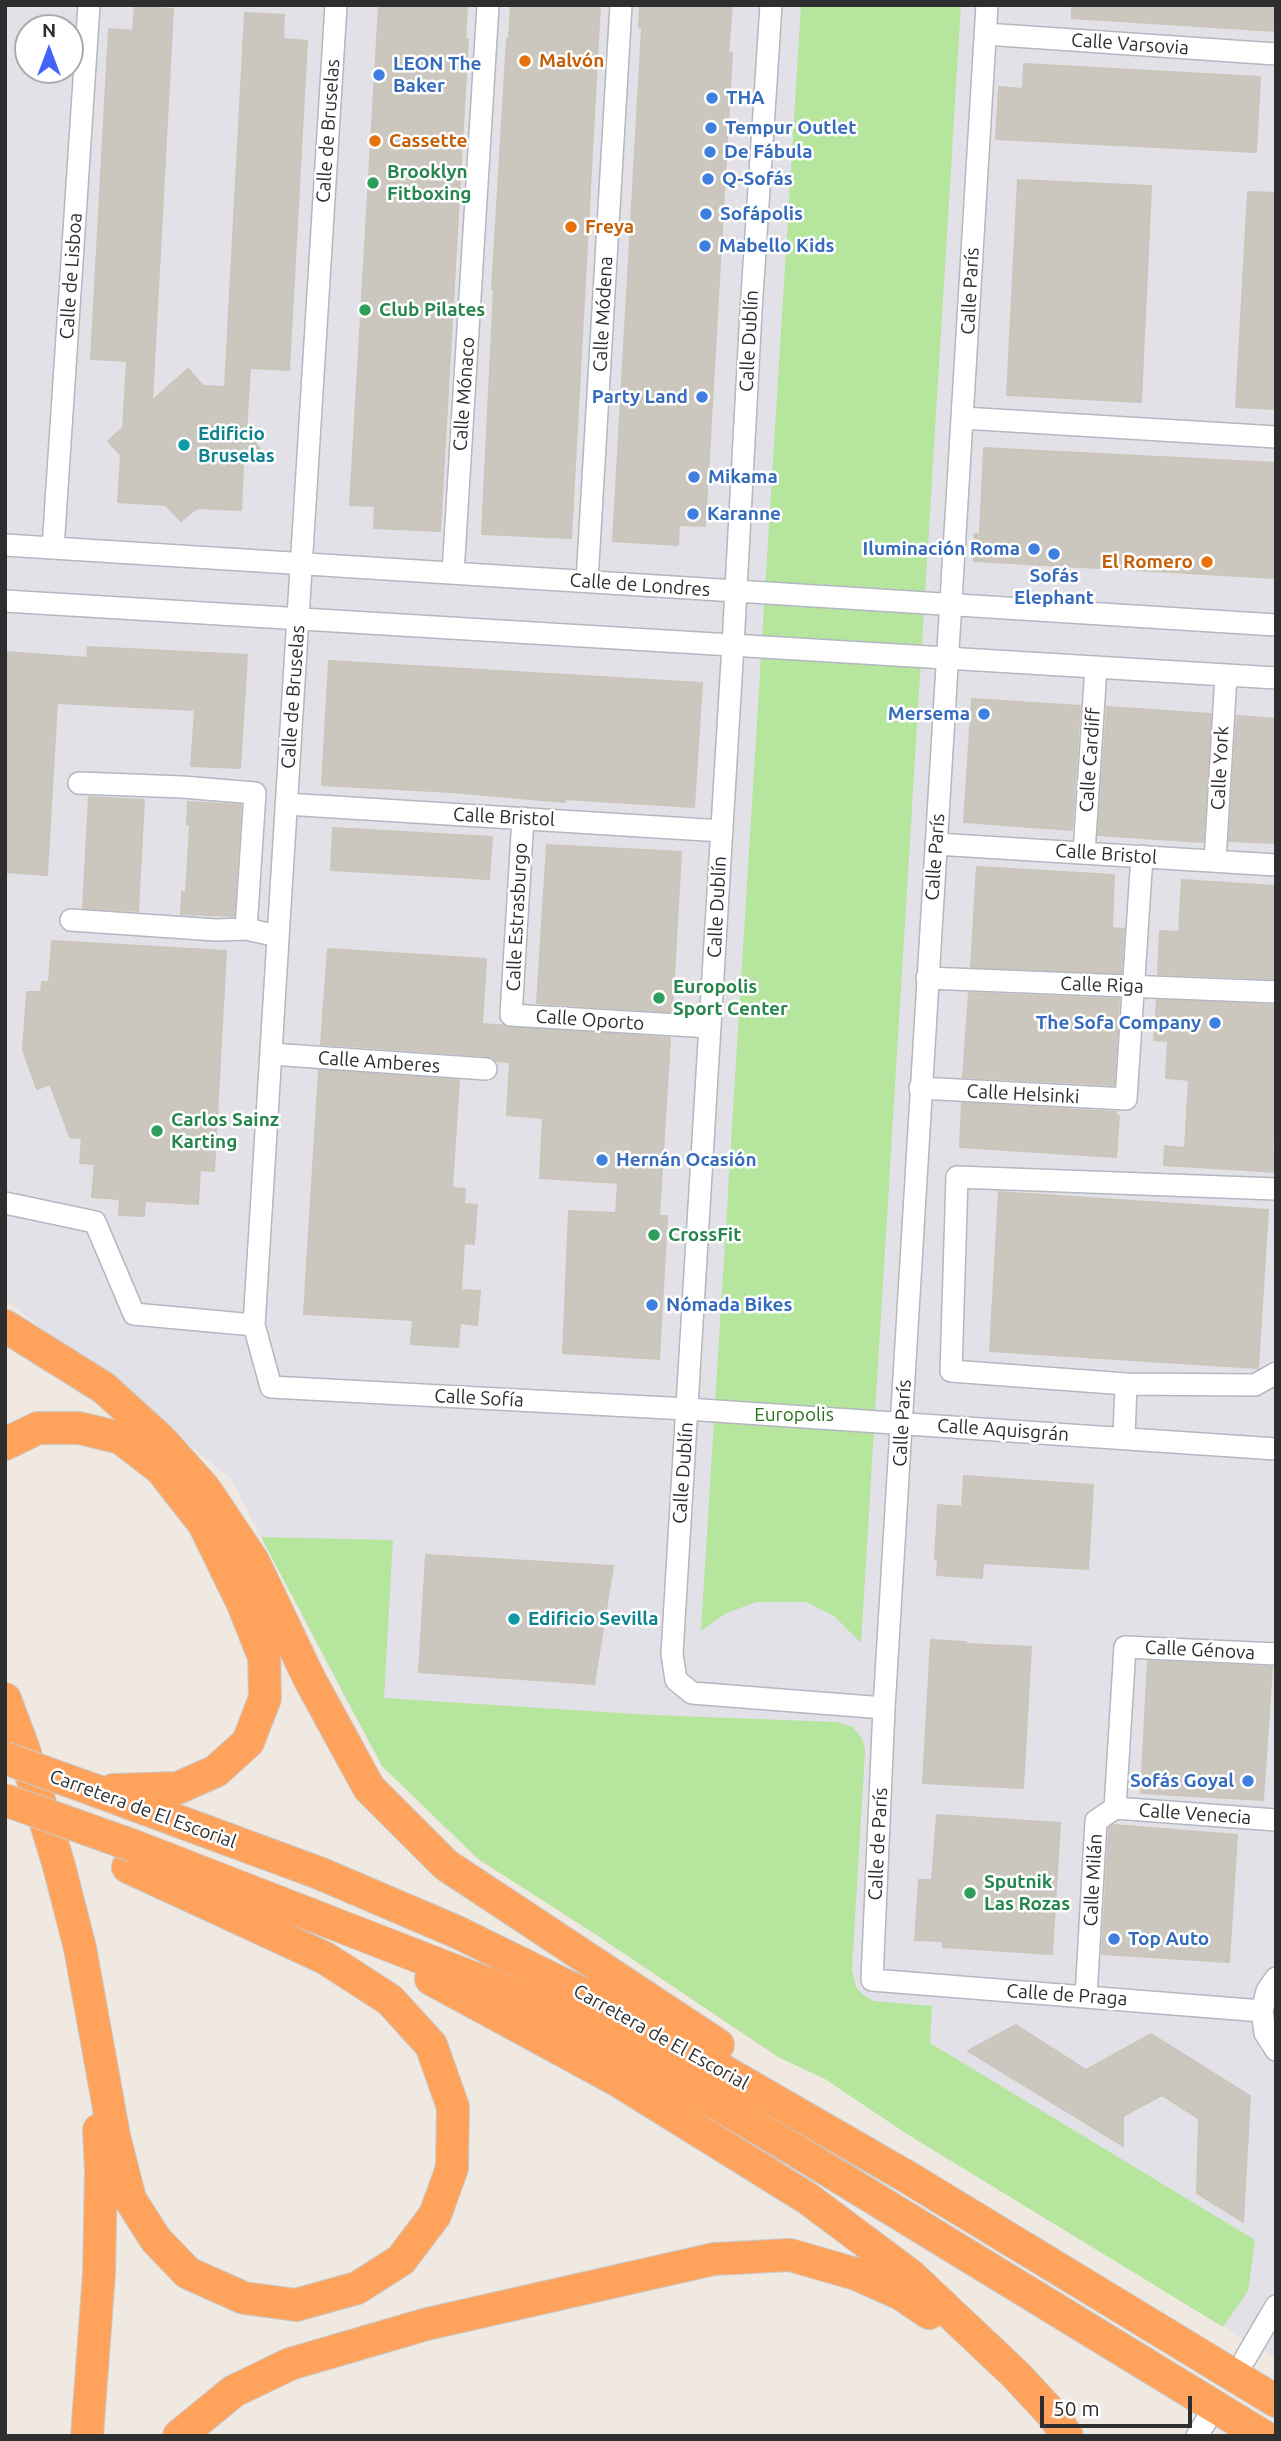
<!DOCTYPE html>
<html>
<head>
<meta charset="utf-8">
<style>
  body { margin:0 }
  #map { position:relative; width:1281px; height:2441px; overflow:hidden; background:#efe9e1; font-family:Ubuntu,sans-serif }
  canvas { display:block }
  .frame { position:absolute; inset:0; border:7px solid #2e2e2e; pointer-events:none }
  .north { position:absolute; left:14px; top:14px; width:70px; height:70px; box-sizing:border-box; background:#fff; border:2px solid #ababab; border-radius:50%; rotate:0deg; font-size:19px; font-weight:700; line-height:28px; text-align:center; color:#2e2e2e }
  .north::after { content:''; display:block; margin:auto; width:24px; height:32px; background:#4264fb; clip-path:polygon(50% 0,100% 100%,50% 72%,0 100%) }
  .scale { position:absolute; left:1040px; top:2396px; width:152px; height:32px; box-sizing:border-box; border:4px solid #2e2e2e; border-top:0; padding-left:9px; font-size:21px; line-height:24px; white-space:nowrap; color:#2e2e2e; -webkit-text-stroke:5px #fff; paint-order:stroke }
</style>
</head>
<body>
<div id="map">
<canvas width="1281" height="2441"></canvas>
<div class="frame"></div>
<div class="north">N</div>
<div class="scale">50 m</div>
</div>
<script>
const context = document.querySelector('canvas').getContext('2d');
context.lineJoin = 'round';
function fillPath(path, color) {
  context.fillStyle = color;
  context.fill(path, 'evenodd');
}
function shape(rows) {
  const path = new Path2D();
  for (const r of rows) {
    path.moveTo(r[0], r[1]);
    for (let i = 2; i < r.length; i += 2) path.lineTo(r[i], r[i + 1]);
  }
  return path;
}
function strokePath(path, color, width, dash) {
  context.strokeStyle = color;
  context.lineWidth = width;
  context.lineCap = dash ? 'butt' : 'round';
  context.setLineDash(dash || []);
  context.stroke(path);
}
function write(font, color, halo, rows, align = 'center') {
  context.font = font + ' Ubuntu,sans-serif';
  context.lineWidth = 5;
  context.setLineDash([]);
  context.textBaseline = 'middle';
  context.strokeStyle = halo;
  context.fillStyle = color;
  for (const [text, x, y, turn = 0] of rows) {
    context.save();
    context.translate(x, y);
    context.rotate((+turn || 0) * Math.PI / 180);
    context.textAlign = isNaN(turn) ? turn : align;
    if (halo) context.strokeText(text, 0, 0);
    context.fillText(text, 0, 0);
    context.restore();
  }
}
fillPath(shape([
  [5,5,1276,5,1276,2359,907,2134,825,2079,778,2057,595,1934,478,1859,382,1766,347,1702,231,1479,5,1299],
  [28,28,70,28,70,70,28,70]
]), '#e3e1e8');
fillPath(shape([
  [801,5,961,5,861,1643,834,1616,806,1602,756,1602,725,1614,701,1631],
  [261,1537,393,1540,384,1698,652,1715,837,1722,853,1727,863,1740,865,1751,852,1969,856,1987,863,1995,874,2001,932,2006,930,2043,1255,2240,1248,2291,1223,2327,907,2134,825,2079,778,2057,595,1934,478,1859,382,1766]
]), '#b6e59e');
const building = shape([
  [379,5,467,5,465,39,468,39,440,531,374,528,375,506,350,505,379,5],
  [511,5,600,5,571,538,482,534,494,289,492,289,507,39,509,39,511,5],
  [640,5,732,5,728,53,732,53,705,526,679,525,678,545,613,541,642,28,639,27,640,5],
  [1072,5,1276,5,1276,31,1072,18,1072,5],
  [135,7,173,9,152,401,188,369,203,386,225,387,245,13,284,15,283,39,307,41,289,370,250,368,246,433,261,450,243,465,241,510,197,508,181,521,166,505,118,502,121,455,108,441,123,428,127,361,91,359,109,29,133,31,135,7],
  [1024,64,1260,77,1256,152,996,139,999,87,1023,89,1024,64],
  [1018,180,1151,186,1141,402,1007,395,1018,180],
  [1248,192,1276,193,1276,409,1236,407,1248,192],
  [984,448,1276,463,1276,578,974,561,975,534,980,534,984,448],
  [88,647,247,655,240,768,191,766,195,710,57,703,47,875,5,872,5,652,87,658,88,647],
  [329,661,702,683,694,807,565,799,565,802,452,792,322,785,329,661],
  [972,699,1080,706,1072,830,964,822,972,699],
  [1107,707,1211,714,1203,842,1098,835,1107,707],
  [1237,716,1276,719,1276,843,1229,841,1237,716],
  [89,797,144,800,138,911,83,908,89,797],
  [188,802,241,805,234,916,181,914,182,892,186,893,190,825,187,825,188,802],
  [333,828,492,837,489,879,331,870,333,828],
  [547,845,681,852,672,1012,537,1003,547,845],
  [977,867,1114,875,1112,928,1124,929,1121,973,971,967,977,867],
  [1182,880,1276,886,1276,979,1158,974,1160,931,1179,932,1182,880],
  [52,941,226,951,214,1171,200,1170,198,1204,145,1201,144,1216,119,1215,120,1199,92,1197,95,1164,80,1163,82,1138,70,1137,50,1084,37,1089,23,1050,27,992,41,992,42,982,49,982,52,941],
  [328,949,486,959,482,1024,670,1038,659,1216,667,1216,659,1359,563,1353,569,1211,616,1213,618,1183,540,1178,543,1118,507,1115,510,1062,496,1061,487,1056,321,1044,328,949],
  [969,993,1119,999,1114,1085,963,1077,969,993],
  [1157,1000,1276,1005,1276,1098,1272,1153,1276,1153,1276,1172,1164,1165,1165,1146,1185,1148,1189,1080,1166,1078,1168,1041,1154,1040,1157,1000],
  [319,1070,459,1080,452,1188,465,1189,464,1204,477,1205,474,1244,464,1243,461,1290,480,1291,477,1325,460,1323,458,1347,411,1344,413,1320,304,1314,319,1070],
  [962,1103,1116,1112,1116,1116,1119,1116,1116,1157,960,1147,962,1103],
  [999,1192,1268,1210,1258,1368,990,1351,999,1192],
  [964,1476,1093,1485,1088,1569,983,1563,982,1578,937,1575,938,1560,935,1559,938,1505,962,1507,964,1476],
  [426,1555,613,1566,594,1684,419,1672,426,1555],
  [931,1640,966,1642,966,1644,1031,1647,1023,1788,923,1783,931,1640],
  [1148,1661,1272,1667,1263,1800,1141,1793,1148,1661],
  [937,1815,1060,1823,1052,1954,943,1947,943,1941,915,1940,919,1880,932,1880,937,1815],
  [1113,1825,1237,1835,1229,1962,1102,1954,1109,1828,1113,1825],
  [1016,2025,1086,2070,1151,2034,1250,2096,1243,2222,1197,2193,1199,2119,1162,2095,1123,2116,1123,2146,968,2051,1016,2025]
]);
fillPath(building, '#cbc7bf');
strokePath(building, '#cbc5ba', 2);
const minor = shape([
  [336,5,254,1325,271,1387,687,1409,1276,1449],
  [771,5,751,311,733,645,672,1654,676,1680,692,1693,884,1708],
  [987,5,884,1708,872,1980,1262,2011],
  [985,34,1276,54],
  [963,418,1276,437],
  [5,545,1276,625],
  [53,548,89,5],
  [453,573,488,5],
  [587,581,621,5],
  [5,601,1276,678],
  [79,783,182,787,255,793,246,929],
  [286,804,722,831],
  [523,818,511,1015,710,1027],
  [936,844,1276,865],
  [1084,853,1096,667],
  [1215,861,1226,675],
  [71,920,216,930,246,929,278,936],
  [927,978,1276,992],
  [271,1054,486,1069],
  [920,1088,1126,1099,1142,856],
  [1276,1189,957,1177,951,1371,1126,1384,1255,1385,1276,1373],
  [5,1203,95,1222,134,1314,254,1325],
  [1124,1438,1126,1384],
  [1115,1808,1276,1820],
  [1276,1978,1267,1991,1262,2011,1265,2033,1276,2050],
  [1086,1997,1096,1821,1115,1808,1125,1647,1276,1654],
  [1245,2359,1276,2306],
  [1197,2436,1206,2421]
]);
const highway = shape([
  [5,1326,104,1388,160,1439,204,1488,253,1561,310,1680,369,1788,446,1865,718,2045],
  [5,1444,38,1428,79,1428,121,1438,161,1469,204,1524,243,1604,264,1657,265,1698,248,1742,216,1771,178,1788,113,1790],
  [5,1699,23,1747,59,1866,80,1948,114,2136,130,2199,156,2240,188,2273,244,2298,296,2305,357,2288,401,2260,435,2215,452,2168,453,2107,431,2045,390,2000,325,1958,128,1867],
  [94,1790,319,1873,457,1932,632,2018,909,2178,1276,2401],
  [134,1846,489,1984,621,2047,795,2150,1263,2436],
  [431,1979,617,2080,807,2198,910,2275,1016,2375,1054,2416,1067,2436],
  [87,2436,99,2273,101,2169,99,2130],
  [179,2436,234,2391,290,2364,427,2324,714,2259,790,2255,856,2274,901,2294,929,2313]
]);
strokePath(minor, '#b4b7c1', 24);
strokePath(highway, '#c9c9c9', 34);
strokePath(minor, '#fff', 21);
strokePath(highway, '#ffa35c', 32);
const highwayBridge = shape([
  [5,1758,94,1790],
  [5,1800,134,1846]
]);
strokePath(highwayBridge, '#c9c9c9', 34, []);
strokePath(highwayBridge, '#ffa35c', 32);
for (const [x, y, r, color] of [
  [525,61,7,"#e8710a"],
  [379,75,7,"#3f7fe0"],
  [712,98,7,"#3f7fe0"],
  [711,128,7,"#3f7fe0"],
  [375,141,7,"#e8710a"],
  [710,152,7,"#3f7fe0"],
  [708,179,7,"#3f7fe0"],
  [373,183,7,"#2e9e5b"],
  [706,214,7,"#3f7fe0"],
  [571,227,7,"#e8710a"],
  [705,246,7,"#3f7fe0"],
  [365,310,7,"#2e9e5b"],
  [702,397,7,"#3f7fe0"],
  [184,445,7,"#0f9aa8"],
  [694,477,7,"#3f7fe0"],
  [693,514,7,"#3f7fe0"],
  [1034,549,7,"#3f7fe0"],
  [1054,554,7,"#3f7fe0"],
  [1207,562,7,"#e8710a"],
  [984,714,7,"#3f7fe0"],
  [659,998,7,"#2e9e5b"],
  [1215,1023,7,"#3f7fe0"],
  [157,1131,7,"#2e9e5b"],
  [602,1160,7,"#3f7fe0"],
  [654,1235,7,"#2e9e5b"],
  [652,1305,7,"#3f7fe0"],
  [514,1619,7,"#0f9aa8"],
  [1248,1781,7,"#3f7fe0"],
  [970,1893,7,"#2e9e5b"],
  [1114,1939,7,"#3f7fe0"]
]) {
  const dot = new Path2D();
  dot.arc(x, y, r, 0, 2 * Math.PI);
  context.fillStyle = color;
  context.fill(dot);
  strokePath(dot, '#fff', 2.5);
}
write('19px', '#2e2e2e', '#fff', [
  ["Calle Varsovia",1130,44,4],
  ["Calle de Bruselas",328,131,-86],
  ["Calle de Lisboa",71,276,-86],
  ["Calle París",970,291,-87],
  ["Calle Módena",603,314,-87],
  ["Calle Dublín",749,341,-87],
  ["Calle Mónaco",464,394,-86],
  ["Calle de Londres",640,585,4],
  ["Calle de Bruselas",293,697,-86],
  ["Calle Cardiff",1090,760,-86],
  ["Calle York",1220,768,-87],
  ["Calle Bristol",504,817,3],
  ["Calle Bristol",1106,854,4],
  ["Calle París",935,857,-86],
  ["Calle Dublín",717,907,-87],
  ["Calle Estrasburgo",517,917,-87],
  ["Calle Riga",1102,985,2],
  ["Calle Oporto",590,1020,4],
  ["Calle Amberes",379,1062,4],
  ["Calle Helsinki",1023,1094,3],
  ["Calle Sofía",479,1398,3],
  ["Calle París",902,1423,-87],
  ["Calle Aquisgrán",1003,1430,4],
  ["Calle Dublín",683,1473,-86],
  ["Calle Génova",1200,1650,3],
  ["Carretera de El Escorial",143,1809,20],
  ["Calle Venecia",1195,1814,4],
  ["Calle de París",878,1844,-87],
  ["Calle Milán",1093,1880,-87],
  ["Calle de Praga",1067,1995,4],
  ["Carretera de El Escorial",661,2037,29]
]);
write('bold 19px', '#c56008', '#fff', [
  ["Malvón",539,61],
  ["Cassette",389,141],
  ["Freya",585,227],
  ["El Romero",1193,562,"right"]
], 'left');
write('bold 19px', '#366cbe', '#fff', [
  ["LEON The",393,64],
  ["Baker",393,86],
  ["THA",726,98],
  ["Tempur Outlet",725,128],
  ["De Fábula",724,152],
  ["Q-Sofás",722,179],
  ["Sofápolis",720,214],
  ["Mabello Kids",719,246],
  ["Party Land",688,397,"right"],
  ["Mikama",708,477],
  ["Karanne",707,514],
  ["Iluminación Roma",1020,549,"right"],
  ["Sofás",1054,576,"center"],
  ["Elephant",1054,598,"center"],
  ["Mersema",970,714,"right"],
  ["The Sofa Company",1201,1023,"right"],
  ["Hernán Ocasión",616,1160],
  ["Nómada Bikes",666,1305],
  ["Sofás Goyal",1234,1781,"right"],
  ["Top Auto",1128,1939]
], 'left');
write('bold 19px', '#27864d', '#fff', [
  ["Brooklyn",387,172],
  ["Fitboxing",387,194],
  ["Club Pilates",379,310],
  ["Europolis",673,987],
  ["Sport Center",673,1009],
  ["Carlos Sainz",171,1120],
  ["Karting",171,1142],
  ["CrossFit",668,1235],
  ["Sputnik",984,1882],
  ["Las Rozas",984,1904]
], 'left');
write('bold 19px', '#0d838f', '#fff', [
  ["Edificio",198,434],
  ["Bruselas",198,456],
  ["Edificio Sevilla",528,1619]
], 'left');
write('19px', '#2c6e1b', '#fff', [
  ["Europolis",794,1415]
]);
</script>
</body>
</html>
